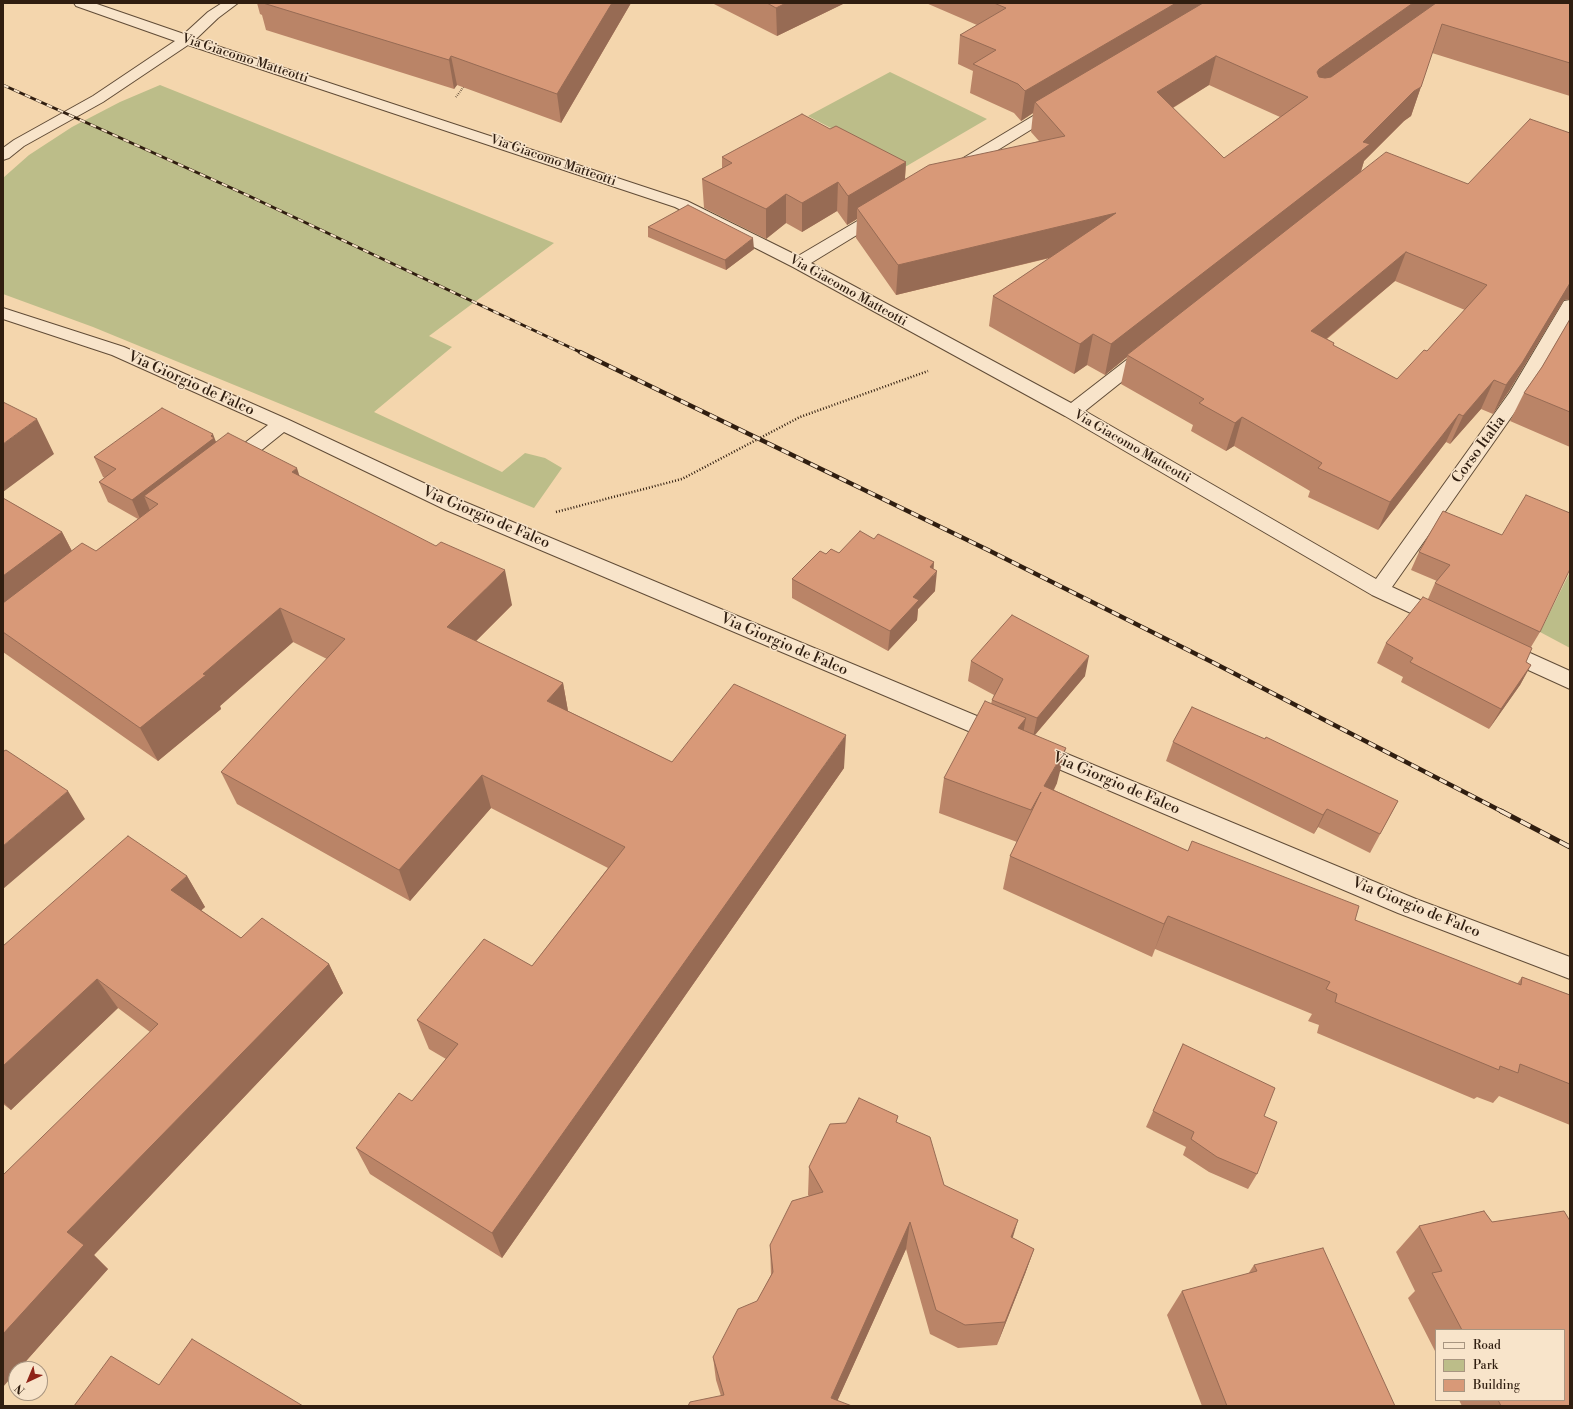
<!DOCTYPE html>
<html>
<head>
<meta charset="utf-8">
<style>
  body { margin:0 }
  #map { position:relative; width:1573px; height:1409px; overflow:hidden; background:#f4d6ad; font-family:"Libre Bodoni",serif }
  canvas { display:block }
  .frame { position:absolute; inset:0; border:4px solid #301e10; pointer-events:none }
  .legend { position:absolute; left:1435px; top:1329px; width:130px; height:72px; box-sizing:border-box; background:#f8e4ca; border:1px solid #a89580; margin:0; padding:5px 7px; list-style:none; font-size:12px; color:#301e10 }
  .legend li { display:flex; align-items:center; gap:8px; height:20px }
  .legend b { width:20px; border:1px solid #a89580 }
  .north { position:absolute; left:8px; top:1361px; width:40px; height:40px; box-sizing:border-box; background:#f8e4ca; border:1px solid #a89580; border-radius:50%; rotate:224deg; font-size:11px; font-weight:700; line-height:16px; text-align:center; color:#301e10 }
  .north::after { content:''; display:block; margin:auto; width:14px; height:18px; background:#8f2418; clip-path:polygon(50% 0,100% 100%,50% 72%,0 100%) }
</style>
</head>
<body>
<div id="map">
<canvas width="1573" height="1409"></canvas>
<div class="frame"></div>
<ul class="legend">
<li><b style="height:5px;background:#f8e4ca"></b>Road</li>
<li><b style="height:11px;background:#bcbd89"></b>Park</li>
<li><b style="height:11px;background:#d89978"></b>Building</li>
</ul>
<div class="north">N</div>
</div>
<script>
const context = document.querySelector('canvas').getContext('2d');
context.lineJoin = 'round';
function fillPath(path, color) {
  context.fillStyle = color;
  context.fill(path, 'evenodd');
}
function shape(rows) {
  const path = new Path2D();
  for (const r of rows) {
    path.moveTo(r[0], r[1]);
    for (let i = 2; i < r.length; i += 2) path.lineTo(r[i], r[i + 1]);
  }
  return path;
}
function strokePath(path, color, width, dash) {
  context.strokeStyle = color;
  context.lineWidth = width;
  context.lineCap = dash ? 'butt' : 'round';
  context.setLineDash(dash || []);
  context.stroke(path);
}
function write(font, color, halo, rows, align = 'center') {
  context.font = font + ' "Libre Bodoni",serif';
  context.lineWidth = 3;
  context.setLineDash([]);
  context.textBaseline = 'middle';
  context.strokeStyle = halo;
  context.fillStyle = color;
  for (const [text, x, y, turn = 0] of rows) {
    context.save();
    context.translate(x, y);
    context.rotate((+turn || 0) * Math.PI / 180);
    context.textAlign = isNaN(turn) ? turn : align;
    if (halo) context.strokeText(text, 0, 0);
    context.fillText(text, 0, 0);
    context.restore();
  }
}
fillPath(shape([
  [890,72,987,119,905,167,808,116],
  [160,85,554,243,429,336,452,347,374,412,502,472,525,453,545,458,562,468,534,508,93,327,3,294,3,178,29,155,72,127,120,102],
  [1570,572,1570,648,1540,632]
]), '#bcbd89');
const street = shape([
  [74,3,94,3,184,34,208,12,222,3,238,3,218,18,196,39,687,201,798,256,876,210,882,208,888,210,890,213,888,216,811,263,1071,403,1142,348,1148,346,1154,348,1157,352,1154,356,1085,411,1376,579,1510,392,1564,301,1570,300,1570,320,1524,399,1392,587,1450,614,1454,620,1450,626,1443,628,1372,595,1065,416,793,267,675,207,188,45,103,102,24,146,9,158,3,160,3,148,14,140,93,96,175,41,76,6,74,3],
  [1058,102,1063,104,1066,107,1063,110,962,172,956,174,950,172,948,169,950,166,1053,104,1058,102],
  [3,308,124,347,289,420,460,500,1008,729,1011,735,1008,741,1000,744,992,741,446,510,284,432,238,469,231,470,224,469,221,464,224,459,268,425,112,355,3,319,3,308],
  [1499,639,1570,671,1570,689,1491,653,1488,647,1491,641,1499,639],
  [1036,741,1416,899,1570,957,1570,979,1398,913,1028,756,1025,750,1028,744,1036,741]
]);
strokePath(street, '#614c37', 2);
strokePath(shape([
  [456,97,465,85]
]), '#301e10', 2, [0.5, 1.5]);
strokePath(shape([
  [556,512,682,479,800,417,928,371]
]), '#301e10', 2.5, [1, 2]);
fillPath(street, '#f8e4ca');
const railFar2 = shape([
  [3,85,249,196,582,353]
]);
const railFar1 = shape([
  [580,352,988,550,1212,662,1503,812]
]);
const rail = shape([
  [1501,811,1570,847]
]);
strokePath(railFar2, '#301e10', 3);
strokePath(railFar1, '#301e10', 4.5);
strokePath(rail, '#301e10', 5);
strokePath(railFar2, '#f8e4ca', 2, [6]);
strokePath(railFar1, '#f8e4ca', 3, [8]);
strokePath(rail, '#f8e4ca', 3.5, [11]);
fillPath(shape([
  [257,3,631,3,561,123,457,85,454,89,266,30,262,15,260,14],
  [712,3,845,3,777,36],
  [926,3,1570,3,1570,96,1432,53,1411,116,1404,121,1364,161,1361,172,1468,184,1570,133,1570,299,1564,300,1509,391,1493,414,1481,409,1450,444,1446,442,1378,530,1308,497,1310,491,1234,446,1226,451,1191,431,1193,425,1121,384,1127,357,1105,375,1087,365,1074,374,989,326,993,296,1050,258,896,295,856,238,857,219,847,225,837,211,802,232,786,223,766,239,704,208,702,179,722,168,722,157,830,129,906,162,905,179,1039,141,1031,132,1033,113,1021,121,1014,113,970,93,973,71,958,64,960,35,977,25],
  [1209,85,1280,117,1224,158,1173,108],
  [1395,281,1465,310,1427,351,1397,379,1333,346,1334,343,1327,339],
  [648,227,754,249,726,270,648,237],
  [1570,319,1570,447,1510,421,1524,393,1542,367],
  [216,442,299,476,512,605,476,641,563,683,568,711,672,762,844,768,502,1258,370,1174,356,1148,412,1101,446,1059,429,1049,417,1020,532,966,608,868,491,808,410,901,237,804,221,772,327,659,293,642,220,706,221,709,158,761,3,652,3,498,62,532,72,551,96,551,138,519,108,502,99,482,105,478,103,477,94,457],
  [1443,511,1540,632,1531,647,1526,662,1531,665,1520,685,1489,729,1401,682,1403,677,1377,663,1386,643,1428,599,1435,583,1437,581,1411,570,1419,552],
  [874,539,934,562,933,569,935,591,918,609,917,620,888,651,792,598,792,579,826,554,839,553],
  [971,661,1085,676,1035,735,1057,783,1054,790,1188,851,1355,920,1517,984,1522,977,1570,995,1570,1125,1499,1096,1493,1103,1477,1097,1474,1099,1317,1033,1319,1025,1308,1021,1312,1014,1155,949,1152,957,1003,889,1010,856,1017,842,939,813,944,778,991,704,992,700,994,695,968,681],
  [1173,742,1398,801,1370,853,1318,827,1314,834,1166,761],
  [187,876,205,907,201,910,241,938,329,964,343,993,94,1255,108,1269,19,1369,150,1032,118,1008,11,1110,3,1104,3,946],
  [1183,1044,1264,1116,1257,1174,1248,1189,1209,1172,1183,1155,1186,1147,1146,1127],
  [897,1122,944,1185,1013,1238,1034,1249,1025,1274,997,1345,958,1348,930,1334,906,1249,837,1401,721,1396,716,1380,713,1357,757,1301,771,1275,770,1245,809,1196,808,1195,809,1167],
  [1484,1211,1492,1222,1564,1211,1570,1221,1570,1406,1462,1406,1459,1400,1564,1400,1564,1330,1436,1330,1436,1353,1408,1298,1415,1291,1396,1252,1419,1226],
  [1254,1265,1395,1406,1202,1406,1167,1315,1182,1291,1248,1274]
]), '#ba8467');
fillPath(shape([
  [612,3,631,3,561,123,557,94],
  [786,3,845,3,777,36,776,8],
  [1176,3,1218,3,1035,102,1033,113,1021,121,1025,91],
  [1413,3,1444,3,1309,101,1317,72,1319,69],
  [451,56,457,85,454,89,449,60],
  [1216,56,1209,85,1151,121,1157,92],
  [1421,87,1411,116,1404,121,1364,161,1360,174,1127,355,1127,357,1105,375,1111,344,1363,142,1414,91],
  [906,162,904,191,857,208,857,219,847,225,848,196],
  [838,182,837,211,802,232,802,203],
  [786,194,786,223,766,239,766,209],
  [1116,213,1110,243,896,295,898,265],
  [753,238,754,249,726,270,725,260],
  [1406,252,1395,281,1302,359,1311,331],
  [1570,283,1570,299,1564,300,1509,391,1493,414,1506,385],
  [1093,334,1087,365,1074,374,1080,344],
  [1494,380,1481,409,1450,444,1463,416],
  [1459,414,1446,442,1378,530,1390,502],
  [1242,417,1234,446,1226,451,1235,423],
  [37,419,54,454,3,492,3,444],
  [213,434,221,455,158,504,144,496,151,513,141,521,132,500],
  [297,468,308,503,292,472],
  [62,532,80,567,3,626,3,576],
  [934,562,933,576,937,571,935,591,918,609,917,620,888,651,890,631,913,597,930,567],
  [505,570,512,605,456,661,447,627],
  [280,608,293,642,220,706,221,709,158,761,140,728],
  [1089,656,1085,676,1033,737,1037,718],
  [1531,665,1520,685,1489,729,1501,709],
  [563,683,569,717,547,701],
  [1026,718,1019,754,1018,728],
  [846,735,844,768,502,1258,492,1233],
  [1066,748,1057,783,1037,821,1044,786],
  [482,775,491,808,410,901,399,870],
  [68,791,85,819,3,889,3,846],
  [1327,809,1318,827,1314,834,1323,815],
  [187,876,205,907,190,921,171,890],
  [1168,916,1155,949,1152,957,1164,924],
  [329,964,343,993,94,1255,108,1269,19,1369,16,1369,16,1372,3,1387,3,1334,67,1232],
  [97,979,118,1008,11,1110,3,1102,3,1066],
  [1018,1220,1010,1247,1011,1237],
  [910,1222,906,1249,835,1406,831,1398],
  [1034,1249,1025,1274,997,1345,1005,1322]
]), '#976b54');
const building = shape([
  [263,3,612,3,557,94,451,56,449,60,263,3],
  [767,3,786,3,776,8,767,3],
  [994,3,1176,3,1025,91,1018,84,973,64,996,50,960,35,1006,8,994,3],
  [1203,3,1413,3,1319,69,1317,72,1319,77,1325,78,1331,77,1436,3,1570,3,1570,63,1442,24,1421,87,1414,91,1363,142,1370,144,1111,344,1093,334,1080,344,993,296,1116,213,898,265,857,208,929,165,1065,136,1035,102,1203,3],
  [1216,56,1308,97,1224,158,1157,92,1216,56],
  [802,114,830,129,836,126,906,162,848,196,838,182,802,203,786,194,766,209,702,179,732,163,722,157,802,114],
  [1530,119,1570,133,1570,283,1522,363,1506,385,1494,380,1463,416,1459,414,1390,502,1318,468,1322,463,1242,417,1235,423,1199,403,1204,399,1127,355,1386,152,1468,184,1530,119],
  [1406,252,1487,285,1427,351,1424,350,1397,379,1333,345,1334,343,1311,331,1406,252],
  [688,205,753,238,725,260,648,227,688,205],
  [1570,319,1570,412,1524,393,1542,367,1570,319],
  [3,402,37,419,3,444,3,402],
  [162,408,213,434,211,436,214,438,132,500,99,482,116,469,94,457,162,408],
  [228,433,297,468,292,472,436,546,441,542,505,570,447,627,563,683,547,701,672,762,734,684,846,735,492,1233,356,1148,399,1093,412,1101,458,1044,417,1020,484,939,532,966,625,847,482,775,399,870,221,772,345,639,280,608,203,674,206,675,140,728,3,632,3,603,82,543,96,551,158,504,144,496,228,433],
  [1526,495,1570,513,1570,569,1540,632,1435,583,1450,565,1419,552,1443,511,1502,535,1526,495],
  [3,498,62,532,3,576,3,498],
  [860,531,874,539,878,534,934,562,930,567,937,571,913,597,919,600,890,631,792,579,820,551,826,554,831,549,839,553,860,531],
  [1423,597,1532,648,1526,662,1531,665,1501,709,1410,662,1413,658,1386,643,1423,597],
  [1012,615,1089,656,1037,718,992,700,1003,679,971,661,1012,615],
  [985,701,1026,718,1018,728,1066,748,1044,786,1188,851,1192,841,1359,906,1355,920,1521,985,1522,977,1570,995,1570,1084,1520,1064,1518,1073,1500,1066,1499,1070,1335,1002,1337,994,1326,989,1330,982,1168,916,1164,924,1010,856,1041,792,1031,810,944,778,985,701],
  [1192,707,1265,739,1266,737,1398,801,1380,834,1327,809,1323,815,1173,742,1192,707],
  [3,750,4,751,6,750,68,791,3,846,3,750],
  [128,836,187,876,171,890,241,938,262,918,329,964,67,1232,84,1245,3,1334,3,1175,158,1024,97,979,3,1066,3,946,128,836],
  [1183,1044,1275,1088,1264,1116,1277,1122,1257,1174,1217,1157,1191,1139,1194,1132,1153,1111,1183,1044],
  [859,1098,898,1116,896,1122,930,1137,944,1185,1018,1220,1011,1237,1034,1249,1005,1322,965,1325,936,1310,910,1222,831,1398,852,1406,688,1406,690,1402,724,1395,713,1357,738,1309,757,1301,773,1272,770,1245,792,1201,823,1192,809,1167,830,1124,846,1123,859,1098],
  [1484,1211,1492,1222,1564,1211,1570,1221,1570,1406,1501,1406,1498,1400,1564,1400,1564,1330,1462,1330,1432,1273,1442,1271,1419,1226,1484,1211],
  [1323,1248,1395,1406,1227,1406,1182,1291,1257,1271,1254,1265,1323,1248],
  [192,1339,303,1406,74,1406,111,1356,159,1385,192,1339]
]);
fillPath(building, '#d89978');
strokePath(building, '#976b54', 1);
write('13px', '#301e10', '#f8e4ca', [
  ["Via Giacomo Matteotti",245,59,18],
  ["Via Giacomo Matteotti",553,161,19],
  ["Via Giacomo Matteotti",848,291,29],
  ["Via Giacomo Matteotti",1132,447,30]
]);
write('15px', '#301e10', '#f8e4ca', [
  ["Via Giorgio de Falco",191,384,24],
  ["Corso Italia",1479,450,-54],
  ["Via Giorgio de Falco",486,518,23],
  ["Via Giorgio de Falco",784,645,23],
  ["Via Giorgio de Falco",1116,784,23],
  ["Via Giorgio de Falco",1416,908,22]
]);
</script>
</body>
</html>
